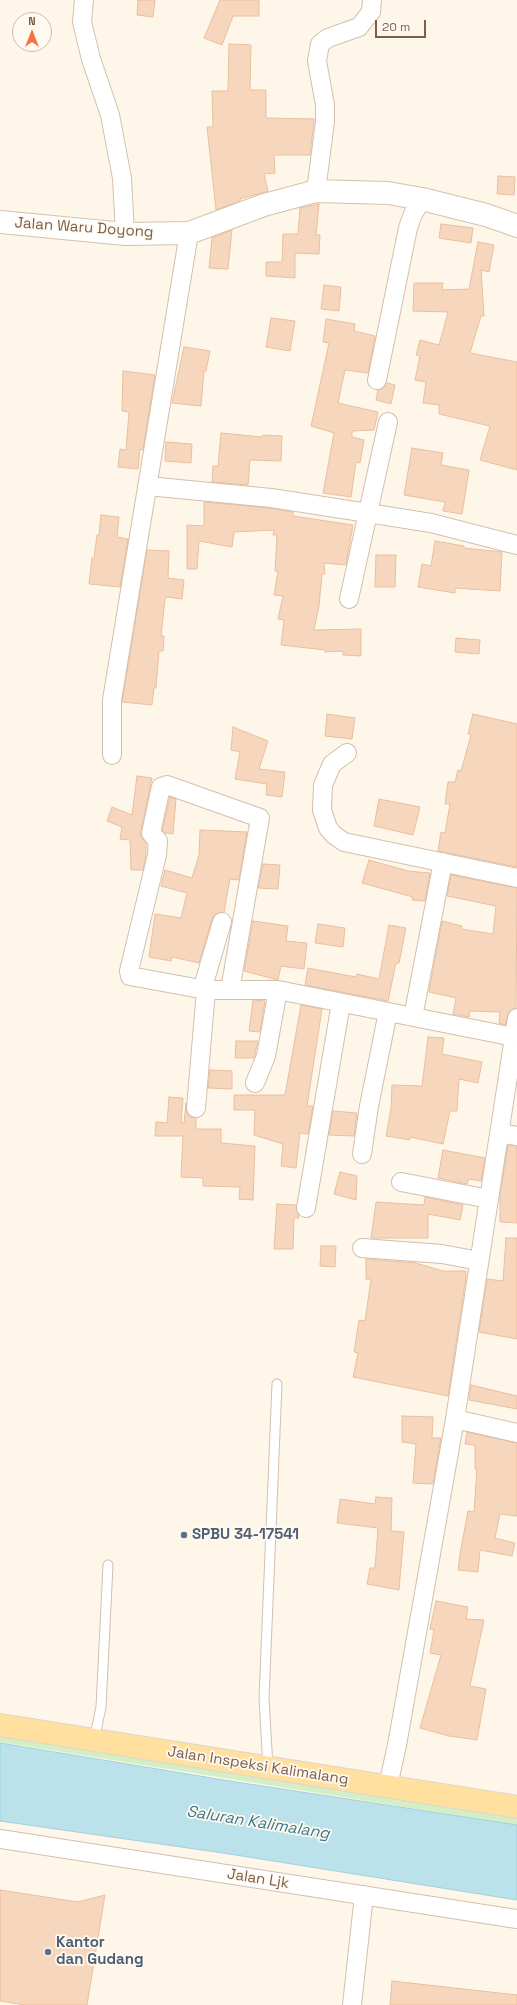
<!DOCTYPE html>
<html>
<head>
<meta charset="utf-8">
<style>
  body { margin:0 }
  #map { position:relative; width:517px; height:2005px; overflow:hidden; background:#fef7e9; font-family:"Space Grotesk",sans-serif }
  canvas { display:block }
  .north { position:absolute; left:12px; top:12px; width:40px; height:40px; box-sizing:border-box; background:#fffaf1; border:1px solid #cbbcae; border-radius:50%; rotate:0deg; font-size:11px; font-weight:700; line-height:16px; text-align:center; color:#7c5e49 }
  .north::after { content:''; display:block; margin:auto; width:14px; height:18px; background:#f17445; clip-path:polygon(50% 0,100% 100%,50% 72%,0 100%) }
  .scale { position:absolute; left:375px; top:20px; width:51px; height:18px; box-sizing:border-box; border:2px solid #7c5e49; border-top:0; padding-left:5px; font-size:12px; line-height:14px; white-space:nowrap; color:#7c5e49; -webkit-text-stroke:3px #fffaf1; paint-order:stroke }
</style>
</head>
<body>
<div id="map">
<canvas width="517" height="2005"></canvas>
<div class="north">N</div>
<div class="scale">20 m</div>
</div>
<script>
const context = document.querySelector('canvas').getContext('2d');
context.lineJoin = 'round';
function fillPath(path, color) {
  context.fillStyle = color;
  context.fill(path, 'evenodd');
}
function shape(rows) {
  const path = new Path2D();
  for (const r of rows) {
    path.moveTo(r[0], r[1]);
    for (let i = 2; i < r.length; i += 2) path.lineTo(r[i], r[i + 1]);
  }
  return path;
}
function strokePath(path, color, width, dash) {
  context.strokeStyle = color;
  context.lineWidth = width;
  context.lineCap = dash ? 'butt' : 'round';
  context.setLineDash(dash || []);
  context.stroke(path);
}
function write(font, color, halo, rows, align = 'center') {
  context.font = font + ' "Space Grotesk",sans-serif';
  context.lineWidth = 3.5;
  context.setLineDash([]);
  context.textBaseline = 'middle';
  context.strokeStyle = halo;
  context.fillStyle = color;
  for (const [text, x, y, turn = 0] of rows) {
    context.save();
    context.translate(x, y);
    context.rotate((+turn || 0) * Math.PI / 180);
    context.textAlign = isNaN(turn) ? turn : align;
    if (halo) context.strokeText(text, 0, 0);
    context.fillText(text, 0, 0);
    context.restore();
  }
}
fillPath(shape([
  [0,1725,517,1807,517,1825,0,1742]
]), '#d4eec5');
const water = shape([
  [0,1743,230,1781,517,1825,517,1900,223,1853,0,1821,0,1743]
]);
fillPath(water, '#bbe1ea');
strokePath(water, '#a0d1dd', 1);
const building = shape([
  [138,0,155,0,153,17,137,15,138,0],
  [220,0,259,0,259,16,233,16,222,45,204,38,220,0],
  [229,44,251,45,250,90,266,90,266,118,314,119,314,121,310,155,274,155,275,173,264,174,268,191,240,199,240,201,216,210,207,127,213,127,212,91,228,91,229,44],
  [498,176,515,177,514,195,497,194,498,176],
  [319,204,316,235,320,235,319,254,295,253,295,278,266,276,266,262,282,262,283,234,298,234,300,208,319,204],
  [441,224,473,228,471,243,439,238,441,224],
  [232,230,228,269,209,268,212,238,232,230],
  [478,242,494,245,489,272,481,270,484,316,481,316,470,353,517,362,517,470,480,460,490,426,439,414,439,405,423,403,426,382,415,380,420,356,416,355,420,340,439,345,448,312,413,311,414,283,443,283,442,290,469,289,478,242],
  [324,285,341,287,339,311,321,309,324,285],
  [271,318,295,321,290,351,266,347,271,318],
  [326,319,355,324,354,331,375,336,368,373,345,370,338,403,378,412,374,430,352,431,352,437,364,440,360,463,356,462,351,497,323,493,334,433,311,426,329,343,323,342,326,319],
  [184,347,210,351,206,371,204,371,201,406,172,403,184,347],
  [123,371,155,375,143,450,140,449,138,469,118,467,120,449,126,450,129,412,122,411,123,371],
  [387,383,395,385,391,404,376,400,378,390,385,387,387,383],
  [221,433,262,437,263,435,282,436,281,461,250,460,248,485,212,482,213,466,218,466,221,433],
  [166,442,192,444,191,463,165,461,166,442],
  [412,448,443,453,441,465,469,470,462,514,443,511,445,502,404,495,412,448],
  [204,502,270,508,293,512,293,516,353,525,346,565,324,563,325,574,322,574,319,606,314,630,361,629,361,656,343,655,343,651,325,652,325,650,281,645,284,620,278,619,283,596,274,595,278,571,275,571,277,535,273,535,274,530,234,532,232,547,199,541,197,569,187,569,187,525,204,526,204,502],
  [101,515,119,517,117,537,128,539,120,587,89,584,92,558,94,558,97,535,99,535,101,515],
  [435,541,464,546,464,548,502,552,500,591,455,588,455,593,418,587,422,564,431,566,435,541],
  [147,550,169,551,168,578,184,580,182,599,167,597,165,599,161,636,164,636,163,651,159,651,156,688,154,688,152,705,122,702,147,550],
  [376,555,396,555,395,587,375,587,376,555],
  [456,638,480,640,479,654,455,652,456,638],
  [327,714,355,718,352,739,325,736,327,714],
  [473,714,517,724,517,867,438,851,441,832,445,833,450,804,445,804,448,782,455,782,458,770,461,771,471,735,468,734,473,714],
  [233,727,268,741,259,769,285,772,282,797,266,795,267,784,235,779,240,752,231,750,233,727],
  [137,776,152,778,141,831,141,836,146,844,146,854,143,870,131,870,130,840,120,839,122,827,107,821,112,807,132,815,137,776],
  [170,797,176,799,173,834,165,833,162,830,170,797],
  [379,799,420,807,413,835,374,826,379,799],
  [200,830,247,832,239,880,230,879,224,912,215,914,212,919,199,963,172,957,171,961,149,957,155,914,181,918,187,893,161,886,165,870,192,878,199,855,200,830],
  [369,860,408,871,430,873,425,901,412,900,413,897,362,883,369,860],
  [263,864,280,865,278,889,258,888,263,864],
  [451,875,517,888,516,1008,509,1012,505,1025,499,1023,500,1012,470,1011,469,1017,453,1014,456,998,429,992,442,921,462,926,461,929,493,934,496,906,447,896,451,875],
  [253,921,288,926,286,941,307,943,304,969,281,966,278,980,244,971,253,921],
  [318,924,345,928,343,947,315,943,318,924],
  [389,925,406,928,399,963,396,963,388,1001,305,985,308,968,356,977,357,974,379,979,389,925],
  [253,1000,265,1001,260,1032,249,1031,253,1000],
  [301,1005,322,1009,307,1106,313,1106,308,1134,300,1133,296,1168,281,1166,283,1144,254,1135,255,1110,234,1110,234,1095,285,1095,301,1005],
  [428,1037,444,1038,442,1054,482,1062,478,1083,459,1079,457,1111,450,1111,443,1144,410,1137,410,1140,386,1136,391,1109,392,1085,422,1086,428,1037],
  [236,1041,258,1041,254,1058,235,1058,236,1041],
  [210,1070,232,1071,232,1089,208,1088,210,1070],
  [169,1097,183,1098,181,1123,184,1123,186,1103,187,1113,190,1117,196,1118,196,1129,221,1129,221,1143,255,1146,253,1200,239,1199,240,1187,203,1186,203,1178,181,1177,183,1136,155,1136,156,1122,167,1123,169,1097],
  [333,1111,357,1113,354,1136,329,1135,333,1111],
  [508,1145,517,1146,517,1223,500,1222,500,1194,508,1145],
  [443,1150,485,1158,481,1181,469,1179,467,1184,438,1178,443,1150],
  [340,1172,357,1176,356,1200,334,1194,340,1172],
  [425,1197,463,1205,460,1220,428,1214,428,1238,371,1238,376,1202,424,1205,425,1197],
  [277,1204,296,1205,299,1218,294,1218,293,1249,274,1249,277,1204],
  [506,1238,517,1238,517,1339,479,1332,487,1279,503,1281,506,1238],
  [321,1246,336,1246,335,1267,320,1266,321,1246],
  [366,1259,416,1263,443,1271,466,1271,466,1277,448,1396,353,1377,358,1353,354,1352,359,1320,365,1321,371,1279,366,1279,366,1259],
  [471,1385,517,1396,517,1409,469,1400,471,1385],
  [402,1416,433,1417,432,1438,441,1438,433,1484,413,1483,416,1444,402,1442,402,1416],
  [467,1432,517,1443,517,1516,500,1514,495,1538,515,1543,512,1556,480,1550,478,1572,458,1570,460,1554,468,1511,474,1512,477,1469,475,1469,475,1445,465,1444,467,1432],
  [376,1497,392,1498,391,1531,404,1532,399,1590,367,1584,370,1568,375,1568,378,1528,337,1523,340,1499,375,1504,376,1497],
  [436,1601,468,1607,466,1619,484,1620,470,1686,486,1689,477,1740,449,1736,420,1728,441,1655,430,1653,434,1630,430,1629,436,1601],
  [0,1890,78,1902,105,1895,87,2005,25,2005,0,2001,0,1890],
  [392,1981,517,1995,517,2005,390,2005,392,1981]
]);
fillPath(building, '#f6d7be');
strokePath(building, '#eabe9d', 1);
const lane = shape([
  [94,1741,101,1707,108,1565],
  [268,1768,264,1698,277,1384]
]);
const street = shape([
  [84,0,82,22,91,59,110,115,122,178,125,234],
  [316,191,325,122,325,105,317,61,320,44,328,38,359,27,371,12,372,0],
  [377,380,408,228,413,214,422,199],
  [148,486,271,498,368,513,431,523,517,545],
  [349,599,388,422],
  [347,753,332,764,323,785,322,810,328,828,334,835,344,842,517,878],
  [112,755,112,700,189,233],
  [202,990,222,922],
  [230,990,260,818,167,785,161,787,151,833,158,841,157,855,129,971,130,976,206,990,278,990,514,1037],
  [413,1017,443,862],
  [255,1083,266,1056,278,990],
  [196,1108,206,990],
  [499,1133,517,1136],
  [362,1154,369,1106,388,1012],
  [401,1182,489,1199],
  [306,1208,341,1003],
  [362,1248,442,1254,479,1261],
  [455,1419,517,1433],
  [388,1786,397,1745,455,1419,517,1018],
  [0,1839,517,1919],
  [352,2005,364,1895]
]);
const secondary = shape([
  [0,222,125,234,189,233,264,205,316,191,388,193,422,199,486,215,517,226]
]);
const primary = shape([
  [0,1725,517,1807]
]);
strokePath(lane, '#d3bfad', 11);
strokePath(street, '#d3bfad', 20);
strokePath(secondary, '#d6c0aa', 24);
strokePath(primary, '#ddd5d0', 24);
strokePath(lane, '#fff', 9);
strokePath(street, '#fff', 18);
strokePath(secondary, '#fff', 22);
strokePath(primary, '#ffe09f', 22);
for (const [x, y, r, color] of [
  [184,1535,4,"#5c6f8a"],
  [48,1952,4,"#5c6f8a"]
]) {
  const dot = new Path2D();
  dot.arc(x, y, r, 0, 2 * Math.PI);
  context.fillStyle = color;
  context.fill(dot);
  strokePath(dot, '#fffaf1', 1.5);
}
write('15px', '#7c5e49', '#fffaf1', [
  ["Jalan Waru Doyong",84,228,4],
  ["Jalan Inspeksi Kalimalang",258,1766,9],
  ["Jalan Ljk",258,1879,9]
]);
write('bold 15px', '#4e5e75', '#fffaf1', [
  ["SPBU 34-17541",192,1535],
  ["Kantor",56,1943],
  ["dan Gudang",56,1960]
], 'left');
write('italic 16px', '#3d798a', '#fffaf1', [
  ["Saluran Kalimalang",258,1823,9]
]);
</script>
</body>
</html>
